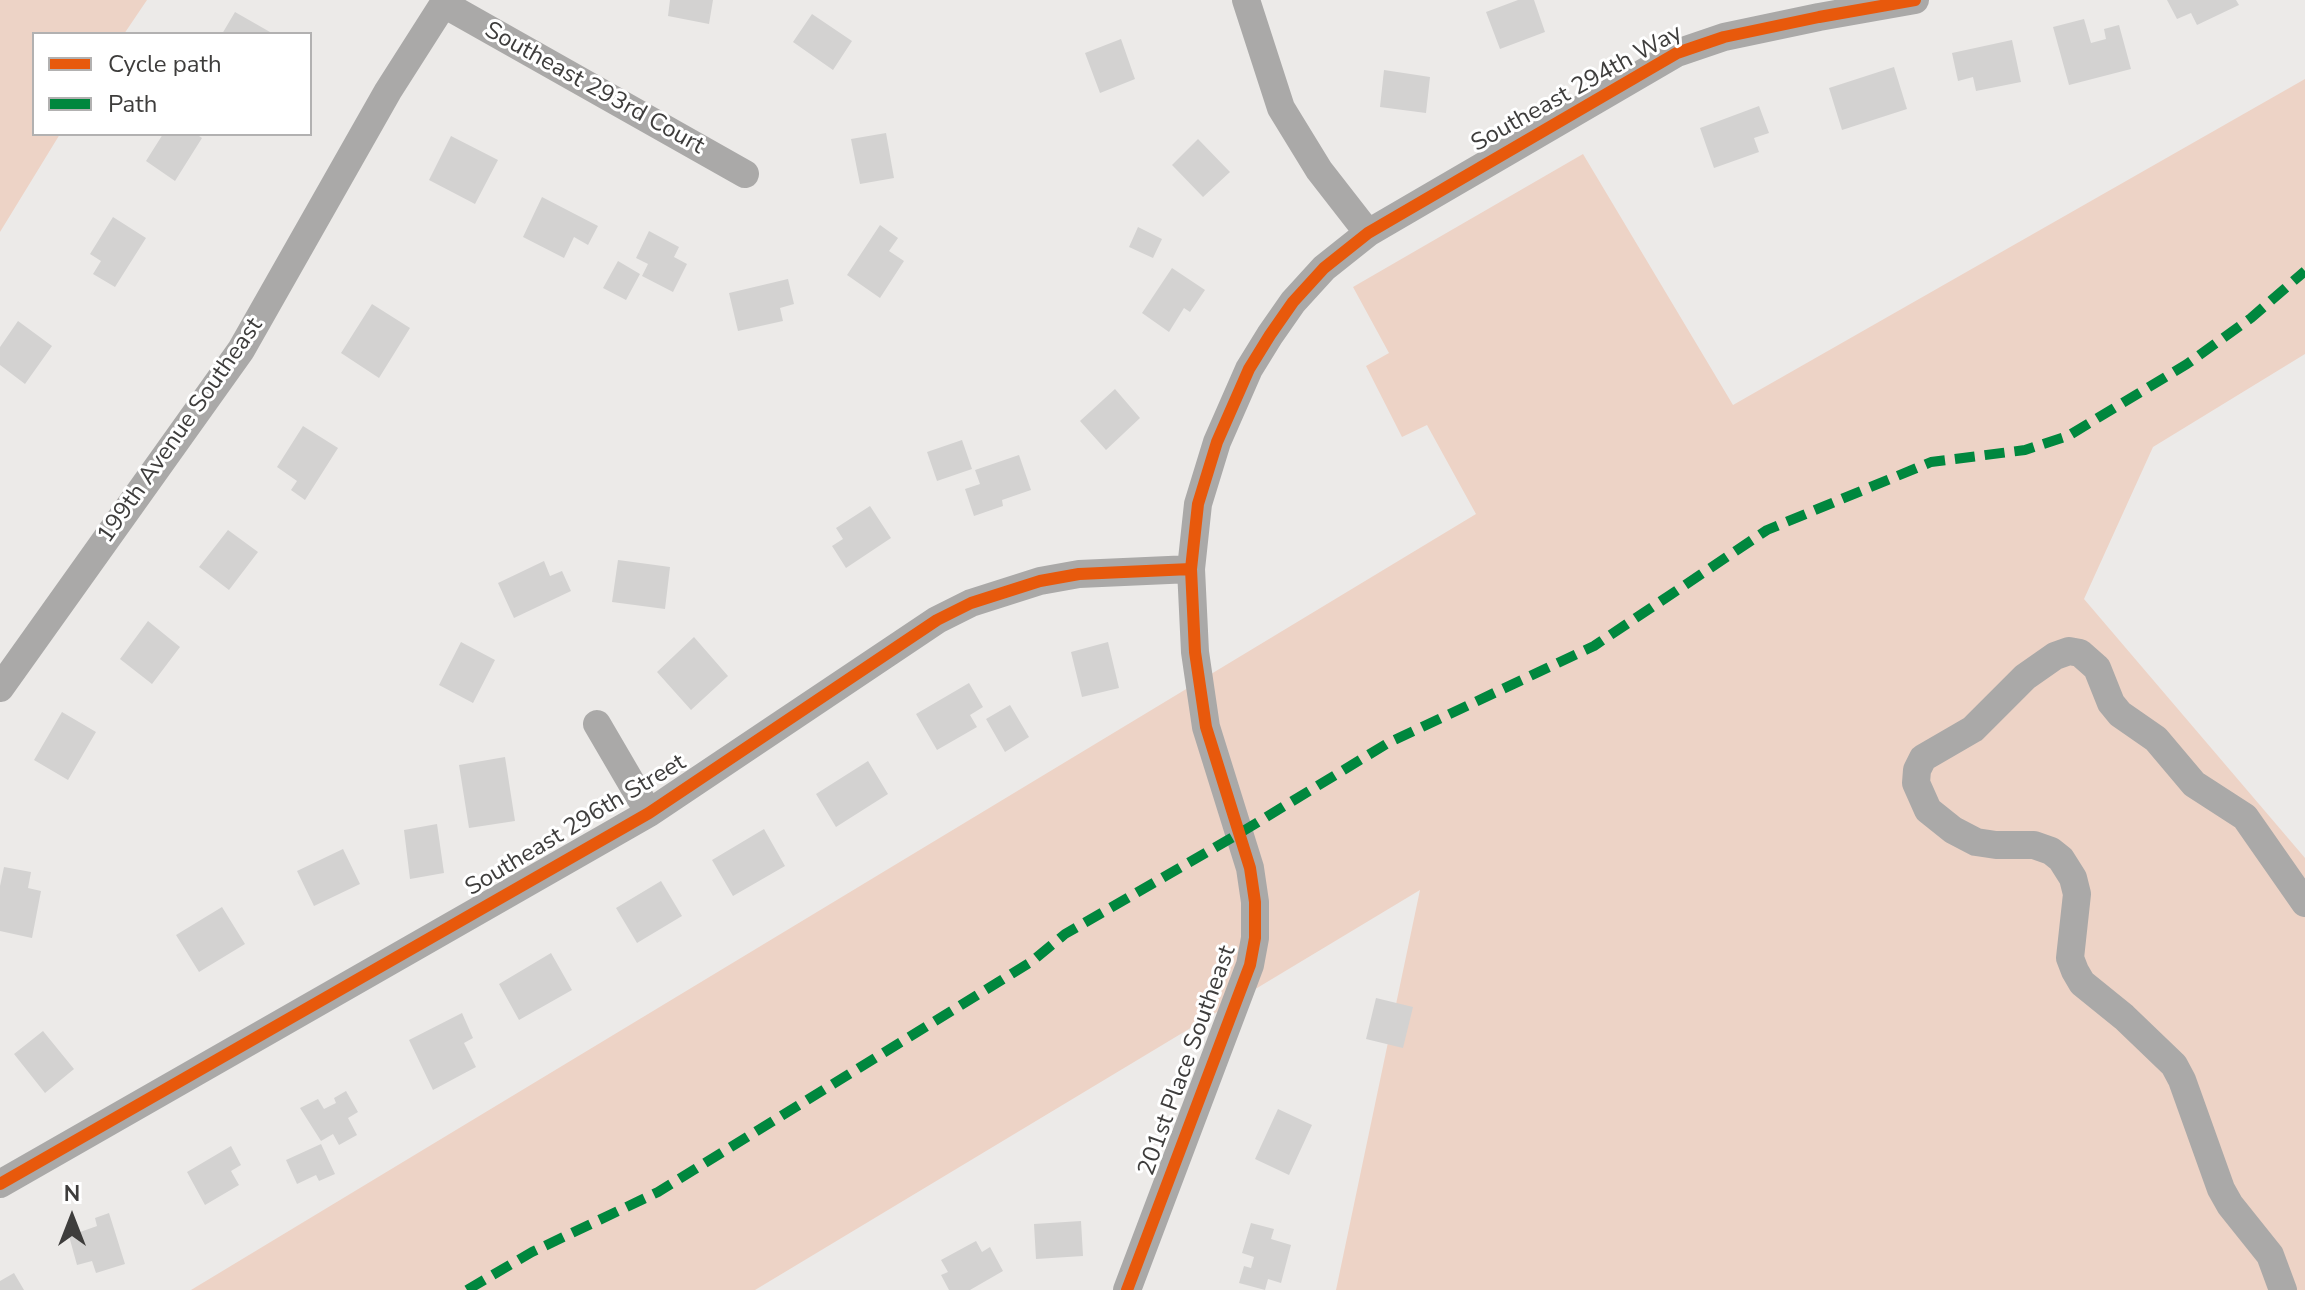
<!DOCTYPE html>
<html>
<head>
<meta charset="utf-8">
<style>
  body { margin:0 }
  #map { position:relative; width:2305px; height:1290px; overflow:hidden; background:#eceae8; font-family:"Nunito Sans",sans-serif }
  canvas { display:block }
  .legend { position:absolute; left:32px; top:32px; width:280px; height:104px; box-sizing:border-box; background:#fff; border:2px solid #b2b1b1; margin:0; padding:10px 14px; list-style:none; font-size:24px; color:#3e3d3c }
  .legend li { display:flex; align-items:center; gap:16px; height:40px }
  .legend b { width:40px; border:2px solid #b2b1b1 }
  .north { position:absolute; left:32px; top:1178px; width:80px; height:80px; -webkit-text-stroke:6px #fff; paint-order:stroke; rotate:0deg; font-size:22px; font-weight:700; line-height:32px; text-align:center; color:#3e3d3c }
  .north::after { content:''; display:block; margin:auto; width:28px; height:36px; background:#3e3d3c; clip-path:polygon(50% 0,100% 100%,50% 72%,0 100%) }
</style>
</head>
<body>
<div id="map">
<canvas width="2305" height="1290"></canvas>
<ul class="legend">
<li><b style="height:10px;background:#e8590c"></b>Cycle path</li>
<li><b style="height:10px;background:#00873e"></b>Path</li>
</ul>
<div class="north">N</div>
</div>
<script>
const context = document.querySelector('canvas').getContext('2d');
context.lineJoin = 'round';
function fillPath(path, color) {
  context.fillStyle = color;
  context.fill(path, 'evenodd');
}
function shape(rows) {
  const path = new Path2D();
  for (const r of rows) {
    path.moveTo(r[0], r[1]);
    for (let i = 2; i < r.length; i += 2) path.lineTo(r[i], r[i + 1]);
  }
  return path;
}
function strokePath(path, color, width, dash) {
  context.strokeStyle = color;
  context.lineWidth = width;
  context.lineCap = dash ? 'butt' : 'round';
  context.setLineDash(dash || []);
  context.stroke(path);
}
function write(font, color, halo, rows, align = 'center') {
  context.font = font + ' "Nunito Sans",sans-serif';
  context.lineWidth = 6;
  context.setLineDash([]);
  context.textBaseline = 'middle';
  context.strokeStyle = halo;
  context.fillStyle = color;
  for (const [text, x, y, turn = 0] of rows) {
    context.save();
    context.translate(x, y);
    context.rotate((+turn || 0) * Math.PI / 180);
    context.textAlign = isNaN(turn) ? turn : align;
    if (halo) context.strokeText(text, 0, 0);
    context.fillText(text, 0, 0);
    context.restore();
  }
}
fillPath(shape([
  [0,0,147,0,124,34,34,34,34,134,60,134,0,232],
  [2305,79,2305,354,2153,447,2084,599,2305,858,2305,1290,1336,1290,1420,890,755,1290,191,1290,1476,514,1427,425,1402,437,1366,366,1389,353,1353,287,1583,154,1733,405]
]), '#edd3c6');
fillPath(shape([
  [670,0,713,0,709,24,668,16],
  [1518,0,1534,0,1545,32,1500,49,1486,12],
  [2167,0,2236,0,2239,5,2197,25,2191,13,2177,19],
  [235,12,270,32,269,34,222,34],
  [812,14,852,41,833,70,793,42],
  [2084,19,2091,43,2106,39,2104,29,2119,25,2131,69,2069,85,2053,27],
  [1121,39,1135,79,1100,93,1085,53],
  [2012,40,2021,82,1976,91,1973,77,1958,81,1952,53],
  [1894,67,1907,109,1842,130,1829,88],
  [1384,70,1430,77,1426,113,1380,107],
  [1759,106,1769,133,1754,138,1759,152,1714,168,1700,128],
  [886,133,894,178,860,184,851,139],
  [163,134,196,134,202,138,175,181,146,161],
  [451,136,498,160,475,204,429,180],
  [1198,139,1230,172,1203,197,1172,165],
  [542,197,598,226,588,245,574,237,564,258,523,237],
  [113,217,146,238,115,287,93,274,101,261,90,254],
  [880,225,898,238,889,251,904,261,880,298,847,275],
  [1138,227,1162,239,1153,258,1129,247],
  [649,231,679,247,674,257,687,264,673,292,642,276,648,264,636,258],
  [618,261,640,274,626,300,603,288],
  [1172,268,1205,290,1190,312,1184,308,1169,332,1142,313],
  [788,279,794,304,780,308,783,321,738,331,729,293],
  [372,304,410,328,379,378,341,353],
  [18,321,52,346,25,384,0,365,0,347],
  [1115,389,1140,418,1106,450,1080,421],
  [303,426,338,448,305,500,291,490,297,481,277,467],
  [962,440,972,469,937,481,927,452],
  [1019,455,1031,490,1002,500,1003,506,974,516,965,489,980,484,975,470],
  [870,506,891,538,846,568,832,546,843,539,836,528],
  [228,530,258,552,229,590,199,567],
  [618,560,670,567,665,609,612,602],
  [544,561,550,576,562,571,571,591,514,618,498,583],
  [148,621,180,647,152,684,120,659],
  [694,637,728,676,691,710,657,672],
  [461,642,495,660,473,703,439,685],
  [1108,642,1119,688,1082,697,1071,652],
  [969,683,983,707,970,715,977,727,937,750,916,714],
  [1010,705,1029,737,1005,752,986,719],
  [62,712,96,732,68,780,34,760],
  [505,757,515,821,469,828,459,765],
  [868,761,888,794,836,827,816,794],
  [437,824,444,873,410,879,404,830],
  [764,829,785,866,733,896,712,860],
  [343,849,360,884,314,906,297,871],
  [4,867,31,872,28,888,41,891,32,938,0,931,0,886],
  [661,881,682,916,637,943,616,908],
  [222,907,245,944,199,972,176,935],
  [551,953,572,990,519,1020,499,984],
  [1376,998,1413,1007,1403,1048,1366,1039],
  [462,1013,473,1038,464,1043,476,1067,433,1090,409,1040],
  [43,1031,74,1069,45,1093,14,1054],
  [346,1091,358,1112,348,1118,357,1135,339,1145,333,1134,321,1141,300,1108,318,1099,324,1109,336,1103,334,1098],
  [1278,1109,1312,1125,1289,1175,1255,1159],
  [321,1144,335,1174,319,1181,316,1175,297,1184,286,1160],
  [231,1146,241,1165,231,1171,239,1185,205,1205,187,1172],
  [109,1213,125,1264,96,1273,92,1261,77,1265,69,1236,97,1226,95,1218],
  [1081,1221,1083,1256,1036,1259,1034,1224],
  [1251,1223,1274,1229,1271,1239,1291,1245,1281,1283,1268,1279,1265,1290,1239,1283,1244,1266,1251,1268,1254,1257,1242,1253],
  [976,1241,982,1252,990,1247,1003,1271,970,1290,949,1290,941,1275,948,1272,941,1260],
  [14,1273,24,1290,0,1290,0,1281]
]), '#d3d2d1');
strokePath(shape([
  [1246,0,1281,108,1319,170,1368,233],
  [444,4,745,174],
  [0,688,241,350,388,91,446,0],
  [597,724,649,813],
  [0,1184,649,813,937,620,971,603,1040,581,1079,574,1191,569],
  [1127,1290,1250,965,1255,938,1255,902,1250,868,1206,727,1195,652,1191,569,1198,504,1217,442,1249,369,1270,335,1293,302,1324,268,1368,233,1677,53,1724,37,1819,17,1915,0],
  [2283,1290,2270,1255,2230,1205,2221,1189,2182,1080,2174,1065,2124,1017,2082,983,2075,971,2070,958,2077,894,2073,878,2061,859,2051,851,2034,845,1996,845,1976,842,1953,830,1928,810,1916,783,1917,770,1923,758,1973,729,2025,677,2055,656,2069,651,2080,653,2097,668,2111,703,2120,714,2156,739,2194,784,2245,817,2305,903]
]), '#aaa9a8', 28);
strokePath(shape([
  [467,1290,532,1252,658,1192,1031,962,1065,934,1240,833,1388,743,1594,646,1767,530,1931,462,2025,450,2068,436,2187,364,2251,318,2305,271]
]), '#00873e', 10, [20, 10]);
strokePath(shape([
  [0,1184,649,813,937,620,971,603,1040,581,1079,574,1191,569],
  [1127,1290,1250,965,1255,938,1255,902,1250,868,1206,727,1195,652,1191,569,1198,504,1217,442,1249,369,1270,335,1293,302,1324,268,1368,233,1677,53,1724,37,1819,17,1915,0]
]), '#e8590c', 12);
write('24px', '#3e3d3c', '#fff', [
  ["Southeast 293rd Court",594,89,29],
  ["Southeast 294th Way",1577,89,-29],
  ["199th Avenue Southeast",181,431,-55],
  ["Southeast 296th Street",576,826,-31],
  ["201st Place Southeast",1188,1061,-70]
]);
</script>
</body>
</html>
